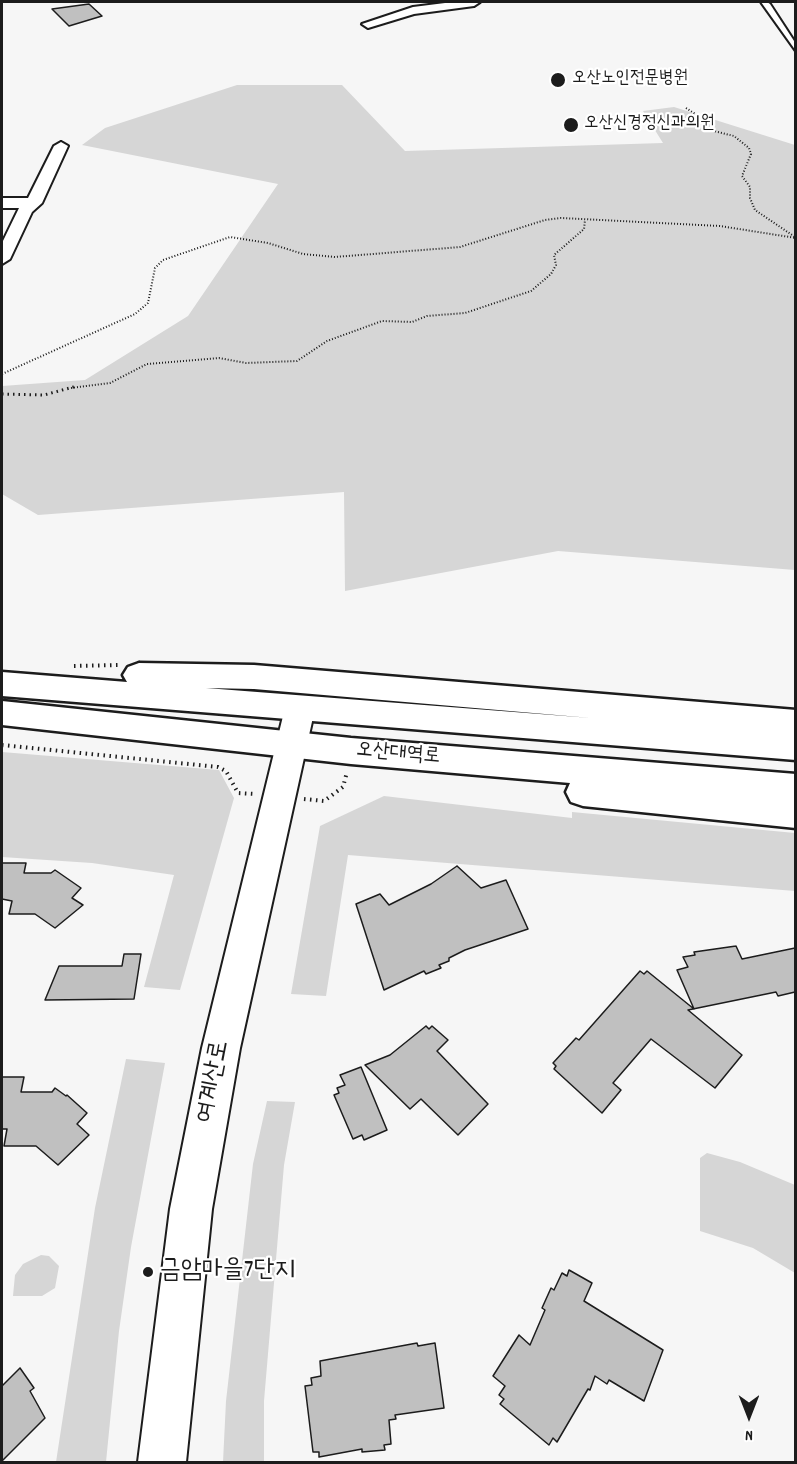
<!DOCTYPE html>
<html>
<head>
<meta charset="utf-8">
<style>
  body { margin:0 }
  #map { position:relative; width:797px; height:1464px; overflow:hidden; background:#f6f6f6; font-family:Dekko,sans-serif }
  canvas { display:block }
  .frame { position:absolute; inset:0; border:3px solid #1c1c1c; pointer-events:none }
  .north { position:absolute; left:719px; top:1386px; width:60px; height:60px; -webkit-text-stroke:4px #fff; paint-order:stroke; rotate:180deg; font-size:16px; font-weight:700; line-height:24px; text-align:center; color:#1c1c1c }
  .north::after { content:''; display:block; margin:auto; width:21px; height:27px; background:#1c1c1c; clip-path:polygon(50% 0,100% 100%,50% 72%,0 100%) }
</style>
</head>
<body>
<div id="map">
<canvas width="797" height="1464"></canvas>
<div class="frame"></div>
<div class="north">N</div>
</div>
<script>
const context = document.querySelector('canvas').getContext('2d');
context.lineJoin = 'round';
function fillPath(path, color) {
  context.fillStyle = color;
  context.fill(path, 'evenodd');
}
function shape(rows) {
  const path = new Path2D();
  for (const r of rows) {
    path.moveTo(r[0], r[1]);
    for (let i = 2; i < r.length; i += 2) path.lineTo(r[i], r[i + 1]);
  }
  return path;
}
function strokePath(path, color, width, dash) {
  context.strokeStyle = color;
  context.lineWidth = width;
  context.lineCap = dash ? 'butt' : 'round';
  context.setLineDash(dash || []);
  context.stroke(path);
}
function write(font, color, halo, rows, align = 'center') {
  context.font = font + ' Dekko,"Poor Story",sans-serif';
  context.lineWidth = 4.5;
  context.setLineDash([]);
  context.textBaseline = 'middle';
  context.strokeStyle = halo;
  context.fillStyle = color;
  for (const [text, x, y, turn = 0] of rows) {
    context.save();
    context.translate(x, y);
    context.rotate((+turn || 0) * Math.PI / 180);
    context.textAlign = isNaN(turn) ? turn : align;
    if (halo) context.strokeText(text, 0, 0);
    context.fillText(text, 0, 0);
    context.restore();
  }
}
fillPath(shape([
  [237,85,342,85,405,151,663,143,643,111,674,107,795,145,795,570,558,551,345,591,344,492,38,515,2,494,2,386,85,380,188,316,278,184,82,145,105,128],
  [2,752,219,770,234,798,180,990,144,987,174,875,92,863,2,857],
  [384,796,572,818,572,812,795,833,795,891,348,855,326,996,291,994,320,826],
  [126,1059,165,1063,131,1247,119,1331,106,1462,56,1462,95,1208],
  [267,1101,295,1102,284,1165,264,1401,264,1462,223,1462,226,1401,253,1164],
  [707,1153,740,1162,795,1185,795,1273,753,1248,700,1231,700,1158],
  [41,1255,49,1256,59,1266,55,1288,42,1296,13,1296,15,1275,23,1264]
]), '#d6d6d6');
const building = shape([
  [89,4,102,16,69,26,52,9,89,4],
  [2,863,26,863,24,873,51,873,55,870,81,888,72,898,83,905,55,928,35,914,9,914,12,901,2,899,2,863],
  [457,866,481,888,506,880,528,929,465,950,449,958,449,961,439,965,441,968,426,974,424,971,384,990,356,904,380,894,389,905,431,884,457,866],
  [736,946,742,959,795,948,795,992,778,996,776,992,688,1010,742,1055,715,1088,651,1039,613,1083,621,1090,602,1113,554,1069,556,1066,553,1063,576,1038,579,1040,640,971,644,974,647,971,694,1009,677,970,688,967,683,957,695,955,694,952,736,946],
  [124,954,141,954,134,999,45,1000,59,966,122,966,124,954],
  [426,1026,429,1029,432,1026,448,1040,437,1051,488,1104,458,1135,421,1099,410,1109,365,1065,390,1055,426,1026],
  [361,1067,387,1130,364,1140,362,1135,353,1139,334,1095,339,1093,337,1088,345,1085,340,1075,361,1067],
  [2,1077,24,1077,21,1092,52,1092,55,1088,66,1096,67,1095,87,1113,77,1124,89,1135,58,1165,36,1146,4,1146,7,1129,2,1129,2,1077],
  [569,1270,592,1283,584,1301,663,1350,644,1401,609,1380,607,1384,595,1376,590,1390,588,1389,557,1442,553,1438,549,1445,500,1404,504,1399,499,1395,505,1386,493,1376,519,1335,530,1345,545,1310,542,1308,551,1288,554,1290,562,1273,567,1276,569,1270],
  [417,1343,418,1346,435,1343,444,1408,395,1415,396,1419,389,1420,391,1444,384,1445,385,1450,362,1452,362,1449,319,1457,319,1452,313,1452,305,1386,312,1385,311,1378,321,1376,320,1361,417,1343],
  [20,1368,34,1388,30,1391,45,1418,2,1461,2,1386,20,1368]
]);
fillPath(building, '#c0c0c0');
strokePath(building, '#1c1c1c', 1.5);
const service = shape([
  [761,2,767,2,770,4,796,44,796,51,761,2]
]);
const minor = shape([
  [453,2,480,2,474,6,414,14,368,28,362,24,413,7,453,2],
  [61,142,68,146,42,203,32,212,10,259,2,264,2,243,19,208,2,208,2,198,28,198,54,146,61,142]
]);
const tertiary = shape([
  [300,696,311,700,315,708,240,1048,212,1209,186,1462,138,1462,170,1209,202,1048,285,708,289,700,300,696]
]);
const secondary = shape([
  [139,663,254,665,796,710,796,760,2,696,2,672,127,682,123,675,128,667,139,663],
  [206,688,254,689,591,718,206,688],
  [2,701,351,738,796,774,796,828,583,806,571,802,566,792,570,783,351,764,2,725,2,701]
]);
strokePath(service, '#1c1c1c', 4);
strokePath(minor, '#1c1c1c', 4);
strokePath(tertiary, '#1c1c1c', 4);
strokePath(secondary, '#1c1c1c', 5);
strokePath(shape([
  [686,108,697,115,706,129,734,136,749,148,751,154,742,176,750,187,750,198,755,210,795,237],
  [2,374,135,314,148,303,155,268,163,260,230,237,268,243,303,254,335,257,460,247,545,220,561,218,720,226,796,238],
  [71,388,110,383,147,364,219,358,246,363,297,361,327,341,382,321,412,322,427,316,465,313,531,291,551,274,556,265,554,255,584,229,585,220]
]), '#1c1c1c', 2, [1, 2]);
strokePath(shape([
  [2,394,44,395,77,386]
]), '#1c1c1c', 3, [1.5, 4]);
strokePath(shape([
  [74,666,118,665],
  [2,745,218,767,226,771,238,793,255,794],
  [304,799,324,801,343,787,347,772]
]), '#1c1c1c', 4, [1.5, 4.5]);
fillPath(service, '#fff');
fillPath(minor, '#fff');
fillPath(tertiary, '#fff');
fillPath(secondary, '#fff');
for (const [x, y, r, color] of [
  [558,80,8,"#1c1c1c"],
  [571,125,8,"#1c1c1c"],
  [148,1272,6,"#1c1c1c"]
]) {
  const dot = new Path2D();
  dot.arc(x, y, r, 0, 2 * Math.PI);
  context.fillStyle = color;
  context.fill(dot);
  strokePath(dot, '#fff', 2);
}
write('18px', '#1c1c1c', '#fff', [
  ["오산노인전문병원",572,80],
  ["오산신경정신과의원",584,125]
], 'left');
write('21px', '#1c1c1c', '#fff', [
  ["오산대역로",398,755,5]
]);
write('26px', '#1c1c1c', '#fff', [
  ["여계산로",215,1082,-79]
]);
write('26px', '#1c1c1c', '#fff', [
  ["금암마을7단지",160,1272]
], 'left');
</script>
</body>
</html>
